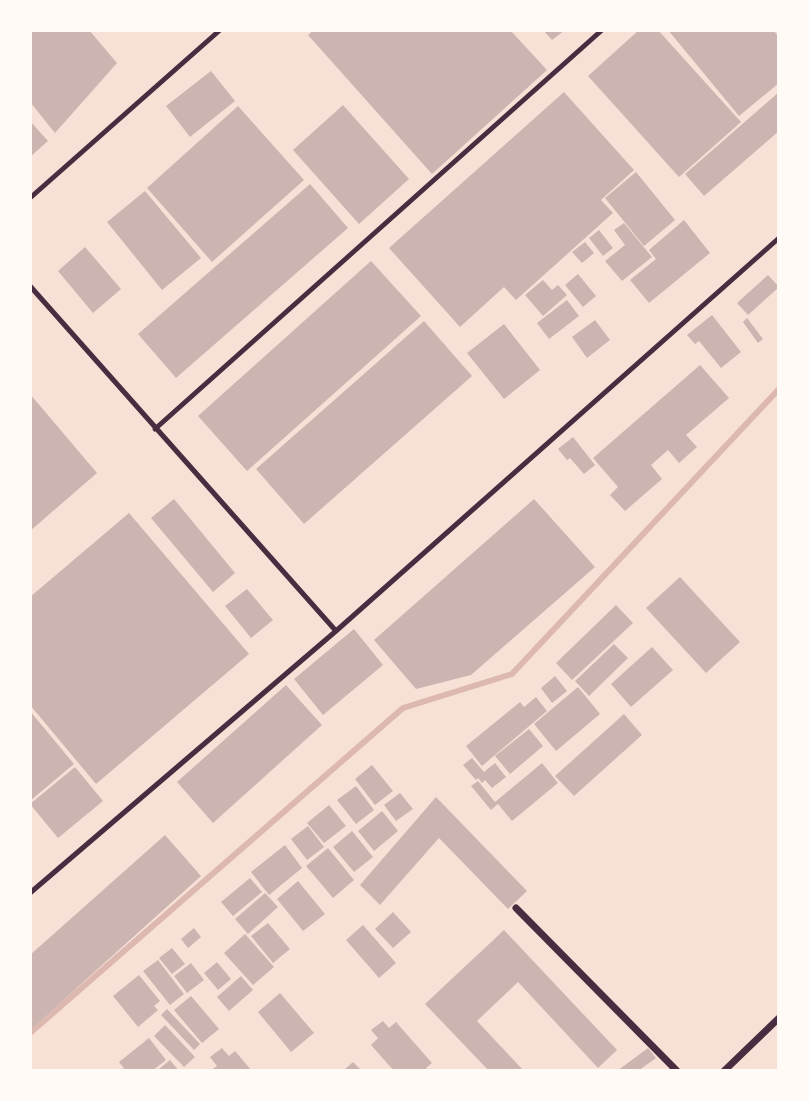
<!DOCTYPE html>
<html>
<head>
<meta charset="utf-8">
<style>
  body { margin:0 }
  #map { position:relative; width:809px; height:1101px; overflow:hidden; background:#f7e1d7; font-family:"Roboto Condensed",sans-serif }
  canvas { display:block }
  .frame { position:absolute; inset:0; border:32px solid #fffaf5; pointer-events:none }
</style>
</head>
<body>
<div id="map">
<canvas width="809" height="1101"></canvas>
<div class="frame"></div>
</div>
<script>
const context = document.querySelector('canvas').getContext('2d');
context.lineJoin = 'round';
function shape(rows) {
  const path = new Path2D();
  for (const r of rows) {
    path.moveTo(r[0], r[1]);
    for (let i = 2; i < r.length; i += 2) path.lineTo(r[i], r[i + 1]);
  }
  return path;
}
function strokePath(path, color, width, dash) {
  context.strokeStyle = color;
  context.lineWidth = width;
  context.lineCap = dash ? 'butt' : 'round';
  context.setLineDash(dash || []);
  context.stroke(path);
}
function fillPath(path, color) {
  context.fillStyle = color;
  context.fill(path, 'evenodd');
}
strokePath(shape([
  [30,1033,403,708,512,674,779,389]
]), '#dcb8b0', 6);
fillPath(shape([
  [30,30,89,30,117,63,55,133,30,102],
  [314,30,510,30,547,70,432,174,308,35],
  [543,30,565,30,552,40],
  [639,30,658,30,741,122,679,177,588,76],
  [668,30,773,30,779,37,779,83,739,116],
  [211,71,235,101,190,137,166,106],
  [564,92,634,170,601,200,613,213,516,300,504,287,460,327,389,248],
  [779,92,779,131,704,196,685,174],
  [343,105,409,179,359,224,293,150],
  [238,106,304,180,212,262,147,188],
  [30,121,48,141,30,157],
  [636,172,675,220,644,246,605,198],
  [310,184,348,228,176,378,138,334],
  [145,191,201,258,162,290,107,222],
  [684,220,710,253,649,303,630,280,656,259,649,250],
  [624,223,652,257,622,281,605,261,625,245,614,230],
  [599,230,613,248,603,256,589,238],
  [585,242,594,253,582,263,572,252],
  [85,247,121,289,93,313,58,271],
  [371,261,421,316,247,471,198,416],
  [578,274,596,296,583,307,565,285],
  [768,275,779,287,748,315,737,303],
  [543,280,552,290,558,285,567,295,543,316,525,295],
  [567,300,579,316,549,339,537,323],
  [712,315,741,352,721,368,699,341,695,344,687,335],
  [747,318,763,339,758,343,743,322],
  [595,320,610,340,587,358,572,337],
  [424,321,472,376,304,524,256,469],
  [504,324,540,370,504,399,467,353],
  [700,365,729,398,686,435,697,447,679,463,668,450,651,465,662,479,625,511,610,495,618,487,593,458],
  [30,394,97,473,30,531],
  [573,437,595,465,584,474,570,458,567,460,558,449],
  [174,499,235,573,213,592,151,518],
  [534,499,595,567,471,675,416,689,374,640],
  [129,513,249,654,96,784,30,705,30,597],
  [680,577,740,642,706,673,646,608],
  [247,589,273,620,251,638,225,606],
  [616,605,633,623,572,680,556,663],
  [354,629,383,665,323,715,294,679],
  [614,644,628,658,589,696,575,681],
  [652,647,673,670,631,707,611,684],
  [555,676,567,691,552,703,541,688],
  [286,685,322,725,213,823,177,782],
  [578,687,600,714,556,751,534,724],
  [536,697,547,711,482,766,466,746,520,702,524,707],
  [30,711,74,764,30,801],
  [624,714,642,735,574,796,555,776],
  [529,729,543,746,510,774,495,756],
  [472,758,484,772,495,763,506,777,492,788,485,780,482,783,478,778,476,780,463,765],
  [542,763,558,783,512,821,498,804,491,810,471,786,478,781,495,802],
  [372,765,393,791,375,805,355,779],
  [75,767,103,801,58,838,30,804],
  [356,786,374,810,356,824,337,800],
  [400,793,413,809,396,821,384,805],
  [436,797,527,891,508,909,439,838,380,905,360,885],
  [329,805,346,826,324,843,307,823],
  [382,811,398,831,374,851,358,831],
  [308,826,324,847,307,860,291,839],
  [352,831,373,857,354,872,333,847],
  [165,835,201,876,30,1030,30,955],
  [285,845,302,868,269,895,251,872],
  [328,848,354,880,333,898,306,866],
  [250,878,262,892,233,916,221,902],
  [298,881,325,914,303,931,277,899],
  [265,893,278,907,248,934,235,919],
  [393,912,411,932,393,948,375,929],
  [268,923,290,949,273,963,251,936],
  [363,925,396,963,379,978,346,940],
  [194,928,201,937,188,948,181,939],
  [504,930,617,1050,598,1068,518,982,477,1021,524,1071,489,1071,425,1004],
  [245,934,274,967,253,985,224,953],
  [172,948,185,964,172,974,159,958],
  [158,960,184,994,170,1005,143,971],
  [217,962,231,979,218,990,204,973],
  [191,963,204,980,187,993,174,976],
  [139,975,160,1001,154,1006,158,1010,138,1027,113,996],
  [241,976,253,990,229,1011,217,997],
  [280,993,314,1033,291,1052,258,1012],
  [191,996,219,1029,202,1043,174,1010],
  [167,1009,200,1044,194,1050,161,1015],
  [383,1021,389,1028,396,1022,432,1063,426,1068,429,1071,394,1071,371,1045,378,1038,371,1030],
  [165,1025,195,1057,184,1067,154,1036],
  [149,1038,166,1060,152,1071,126,1071,119,1062],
  [222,1048,229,1056,235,1051,252,1071,210,1071,217,1066,210,1057],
  [648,1048,656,1058,638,1071,617,1071],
  [170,1060,179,1071,160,1071,159,1069],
  [353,1062,362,1071,343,1071]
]), '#ccb4b1');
strokePath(shape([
  [30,198,220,30],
  [30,286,336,631],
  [155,429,602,30],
  [30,893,336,631,779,238]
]), '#4a2c40', 5);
strokePath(shape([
  [516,908,677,1071],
  [724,1071,779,1018]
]), '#4a2c40', 7);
</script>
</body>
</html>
